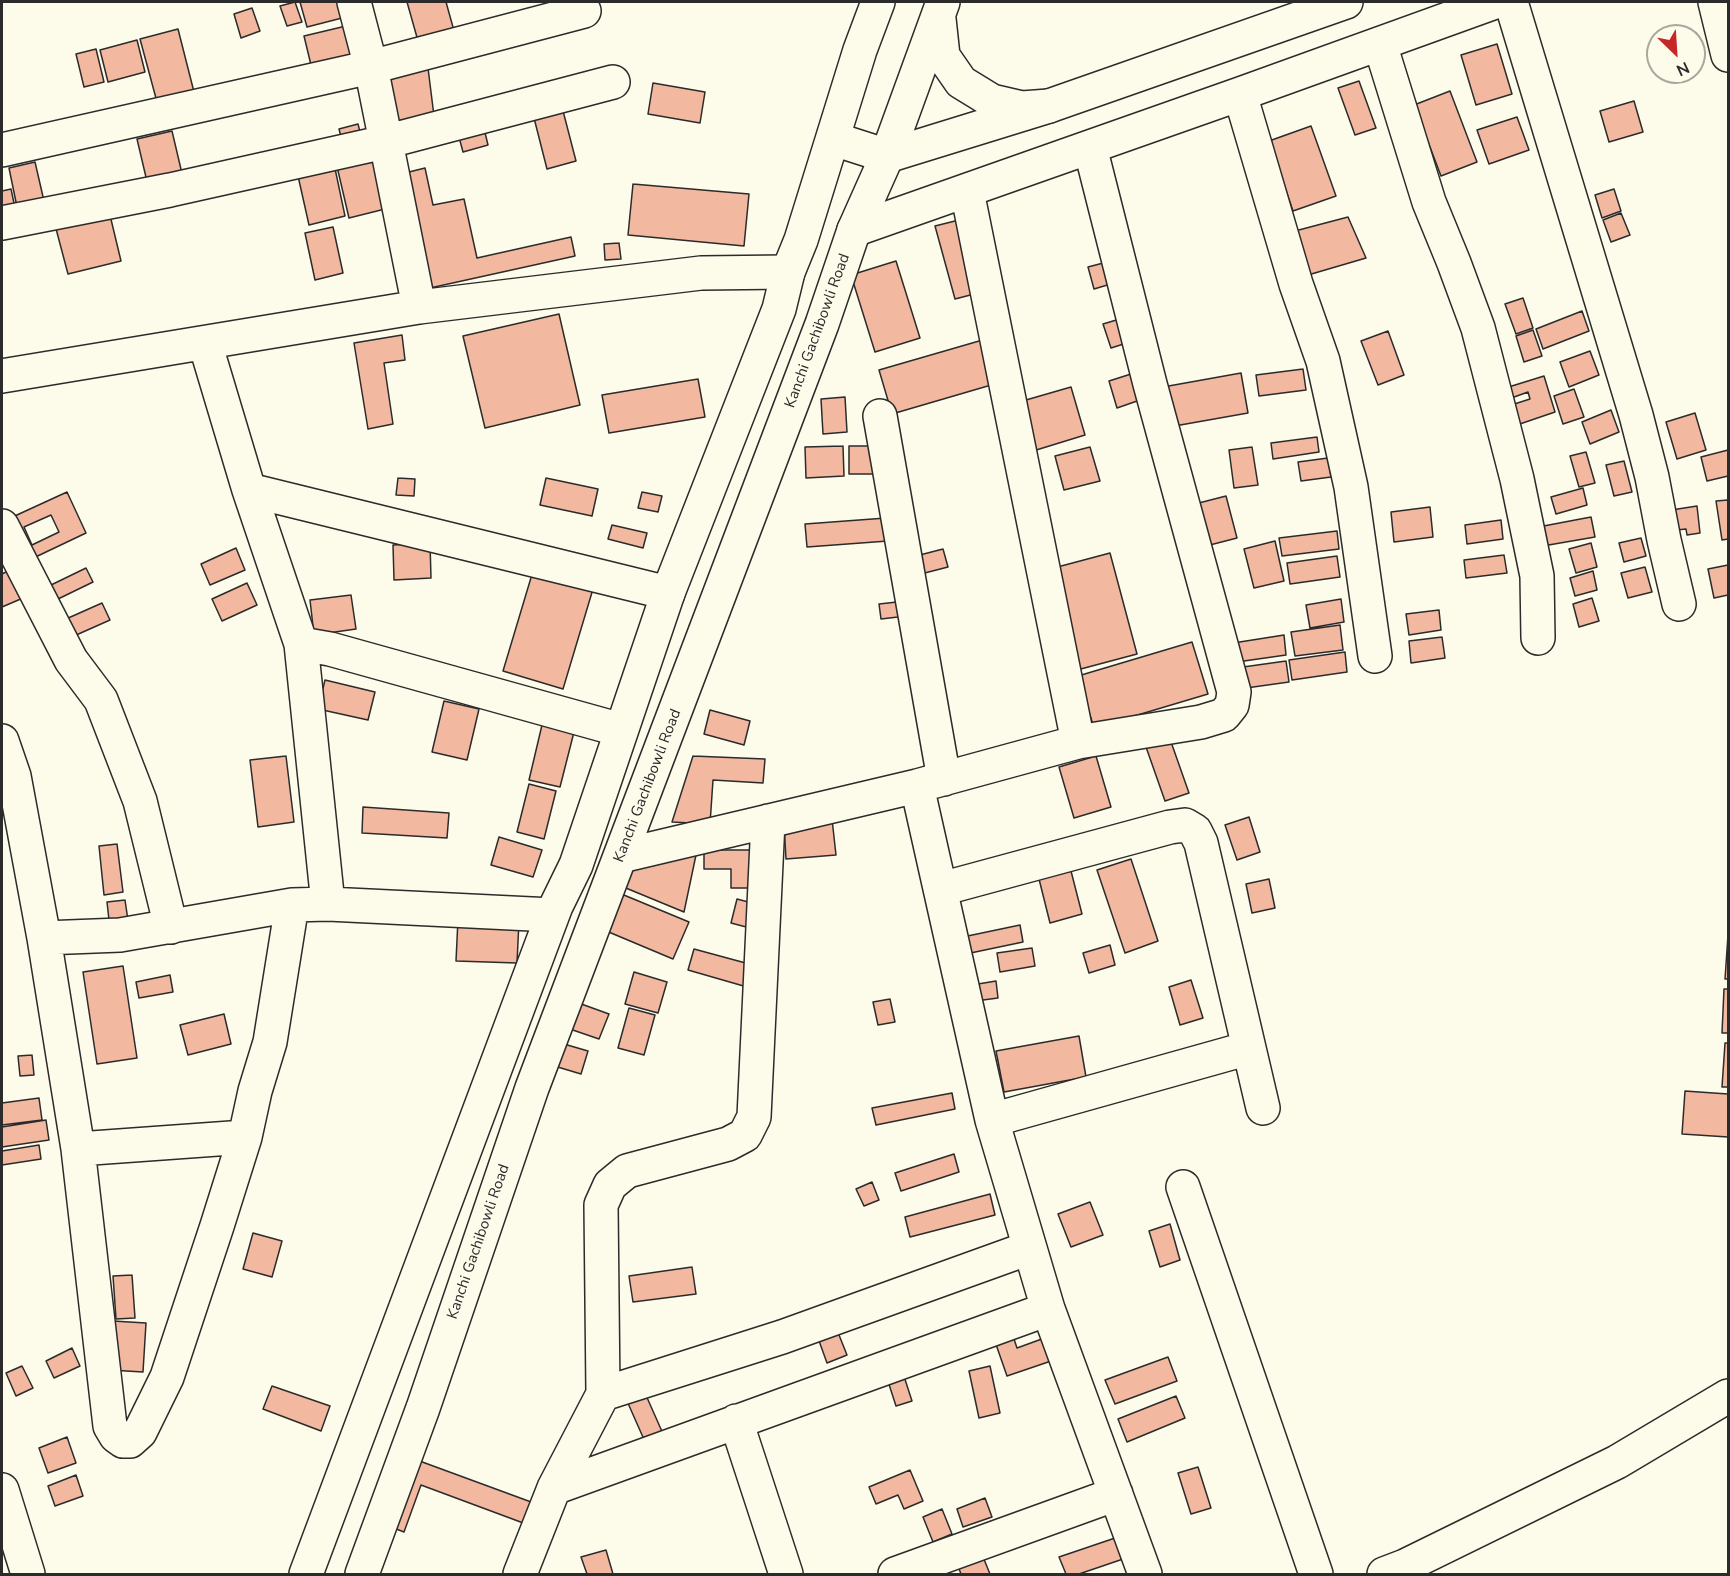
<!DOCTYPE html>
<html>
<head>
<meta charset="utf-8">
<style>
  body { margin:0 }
  #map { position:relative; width:1730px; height:1576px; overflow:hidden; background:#fdfbea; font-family:"Nunito Sans",sans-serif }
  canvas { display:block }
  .frame { position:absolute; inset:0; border:3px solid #2b2b2b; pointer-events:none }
  .north { position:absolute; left:1646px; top:24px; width:60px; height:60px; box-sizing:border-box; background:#fdfbea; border:2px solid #a9a89e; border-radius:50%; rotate:155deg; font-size:16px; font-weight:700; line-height:24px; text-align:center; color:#2b2b2b }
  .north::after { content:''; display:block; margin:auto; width:21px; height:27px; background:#c62828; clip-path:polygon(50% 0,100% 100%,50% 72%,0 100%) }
</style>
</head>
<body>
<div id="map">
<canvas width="1730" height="1576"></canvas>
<div class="frame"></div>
<div class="north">N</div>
</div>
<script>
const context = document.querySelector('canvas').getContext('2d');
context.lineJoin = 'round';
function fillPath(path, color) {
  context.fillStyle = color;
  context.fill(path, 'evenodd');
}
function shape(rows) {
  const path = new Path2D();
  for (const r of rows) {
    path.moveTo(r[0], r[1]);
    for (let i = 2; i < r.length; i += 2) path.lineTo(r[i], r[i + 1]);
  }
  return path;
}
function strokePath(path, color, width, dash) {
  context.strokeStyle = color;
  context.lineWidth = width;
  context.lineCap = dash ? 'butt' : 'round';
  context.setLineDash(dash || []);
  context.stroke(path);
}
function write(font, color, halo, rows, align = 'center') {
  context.font = font + ' "Nunito Sans",sans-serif';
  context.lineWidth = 4.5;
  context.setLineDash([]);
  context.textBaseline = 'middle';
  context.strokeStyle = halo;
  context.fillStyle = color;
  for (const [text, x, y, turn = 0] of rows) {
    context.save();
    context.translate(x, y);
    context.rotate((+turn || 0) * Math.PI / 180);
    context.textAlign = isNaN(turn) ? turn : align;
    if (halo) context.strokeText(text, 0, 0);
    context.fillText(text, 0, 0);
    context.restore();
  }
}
const building = shape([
  [295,2,302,22,287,26,280,6,295,2],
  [300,2,342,2,346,17,307,27,300,2],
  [407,2,446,2,456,38,420,48,407,2],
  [252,8,260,31,241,38,234,14,252,8],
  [346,26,353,54,311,65,304,36,346,26],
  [178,29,194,92,157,102,140,39,178,29],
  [137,40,145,72,108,82,100,50,137,40],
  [1497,44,1512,94,1476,105,1461,55,1497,44],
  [96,49,104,82,84,87,76,54,96,49],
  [428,68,434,116,395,121,389,73,428,68],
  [1359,81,1376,128,1355,135,1338,88,1359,81],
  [653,83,705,92,700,123,648,114,653,83],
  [1450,91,1477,162,1441,176,1414,105,1450,91],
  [1634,101,1643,132,1609,142,1600,111,1634,101],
  [562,107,576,161,547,169,533,114,562,107],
  [1517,117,1529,150,1489,164,1477,130,1517,117],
  [482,120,488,145,463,152,456,126,482,120],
  [358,124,362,140,343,145,339,129,358,124],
  [1311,126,1336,196,1293,211,1269,141,1311,126],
  [172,131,184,182,149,190,137,139,172,131],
  [372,150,385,209,349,218,335,158,372,150],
  [333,159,345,216,309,225,296,167,333,159],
  [35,162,44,201,17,207,9,168,35,162],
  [425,168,433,205,464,199,477,258,571,237,575,256,430,288,405,173,425,168],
  [633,184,749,194,744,246,628,235,633,184],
  [11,189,15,208,2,211,2,191,11,189],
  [1614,189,1621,211,1602,218,1595,195,1614,189],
  [109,211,121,261,68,274,55,225,109,211],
  [1621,213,1630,235,1611,242,1603,220,1621,213],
  [1348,217,1366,258,1308,275,1295,231,1348,217],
  [963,219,982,292,955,299,935,226,963,219],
  [333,227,343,273,315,280,305,233,333,227],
  [619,243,621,259,605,260,604,244,619,243],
  [896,261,920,338,875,352,851,275,896,261],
  [1107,262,1114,283,1094,289,1088,267,1107,262],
  [1523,298,1533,328,1516,334,1505,304,1523,298],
  [1582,311,1589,331,1543,349,1536,329,1582,311],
  [559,314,580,405,485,428,463,336,559,314],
  [1123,318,1130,342,1111,348,1103,324,1123,318],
  [1533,330,1542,356,1524,362,1516,336,1533,330],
  [1388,331,1404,375,1378,385,1361,341,1388,331],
  [402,335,405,360,384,363,393,424,368,429,354,343,402,335],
  [986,339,998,383,892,414,879,370,986,339],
  [1590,351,1599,375,1569,387,1560,362,1590,351],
  [1303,369,1306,390,1259,396,1256,375,1303,369],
  [1241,373,1248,413,1169,427,1163,387,1241,373],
  [1131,374,1140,400,1117,408,1109,381,1131,374],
  [1544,376,1555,412,1511,427,1505,407,1530,399,1528,392,1503,401,1499,390,1544,376],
  [698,379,705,417,609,433,602,395,698,379],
  [1071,387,1085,435,1033,451,1019,402,1071,387],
  [1574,389,1584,417,1563,424,1554,396,1574,389],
  [845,397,847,432,823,434,821,399,845,397],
  [1611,410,1619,432,1590,444,1582,422,1611,410],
  [1695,413,1706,450,1677,459,1666,422,1695,413],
  [1317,437,1319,452,1273,459,1271,443,1317,437],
  [843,446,844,476,806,478,805,447,843,446],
  [849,446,877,446,877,474,849,474,849,446],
  [1090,447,1100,481,1064,490,1055,456,1090,447],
  [1252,447,1258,485,1234,488,1229,450,1252,447],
  [1728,450,1728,476,1707,481,1701,457,1728,450],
  [1586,452,1595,483,1579,487,1570,456,1586,452],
  [1328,458,1331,477,1301,481,1298,462,1328,458],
  [1624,461,1632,492,1614,496,1606,465,1624,461],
  [398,478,415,479,414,496,396,495,398,478],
  [546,478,598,489,592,516,540,505,546,478],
  [1583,488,1587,505,1556,514,1551,497,1583,488],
  [67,492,86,533,25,562,6,520,67,492],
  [51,515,59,532,32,545,24,527,51,515],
  [642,492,662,496,658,512,638,508,642,492],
  [1226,496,1237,538,1206,546,1195,504,1226,496],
  [1728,500,1728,539,1722,540,1716,501,1728,500],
  [1697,506,1700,533,1687,535,1686,529,1667,531,1665,511,1697,506],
  [1430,507,1433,537,1394,542,1391,512,1430,507],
  [1591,517,1595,537,1537,547,1533,528,1591,517],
  [886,518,888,541,807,547,805,524,886,518],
  [1501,520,1503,539,1467,544,1465,525,1501,520],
  [612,525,647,533,643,548,608,539,612,525],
  [1337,531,1339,549,1282,556,1279,538,1337,531],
  [1641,538,1646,556,1624,562,1619,543,1641,538],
  [1275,541,1284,581,1254,588,1244,549,1275,541],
  [430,543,431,578,394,580,393,545,430,543],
  [1591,543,1597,567,1576,573,1569,549,1591,543],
  [236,548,245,570,210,585,201,564,236,548],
  [943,549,948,567,917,575,912,557,943,549],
  [1110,553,1137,654,1077,670,1050,569,1110,553],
  [1504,555,1507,573,1466,578,1464,560,1504,555],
  [1337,556,1340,577,1290,584,1287,563,1337,556],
  [1728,565,1728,595,1714,598,1708,569,1728,565],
  [1645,567,1652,592,1628,598,1621,573,1645,567],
  [86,568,93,582,56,600,49,586,86,568],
  [10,570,23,598,2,607,2,574,10,570],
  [533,571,593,589,563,689,503,671,533,571],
  [1593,571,1597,590,1575,596,1570,578,1593,571],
  [247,583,257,605,222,621,212,599,247,583],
  [351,595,356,629,314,635,310,600,351,595],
  [1592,598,1599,621,1579,627,1573,604,1592,598],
  [1341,599,1344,622,1310,628,1306,605,1341,599],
  [897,602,898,617,881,619,879,604,897,602],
  [102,603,110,620,74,636,66,619,102,603],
  [1439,610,1441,630,1409,635,1406,614,1439,610],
  [1340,625,1343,650,1295,656,1291,632,1340,625],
  [1284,635,1286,655,1230,663,1227,644,1284,635],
  [1442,637,1445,658,1411,663,1409,641,1442,637],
  [1192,642,1208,694,1094,728,1078,676,1192,642],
  [1345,652,1347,672,1292,680,1289,660,1345,652],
  [1286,661,1289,682,1239,689,1236,668,1286,661],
  [325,680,375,692,368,720,318,709,325,680],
  [444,701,479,709,467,760,432,752,444,701],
  [710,710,750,721,744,745,704,734,710,710],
  [542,725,574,732,560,787,529,780,542,725],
  [1170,739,1189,793,1165,801,1146,747,1170,739],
  [286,756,294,822,258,827,250,760,286,756],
  [693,756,765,759,763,783,713,780,710,824,672,822,693,756],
  [1096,756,1111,807,1074,818,1059,767,1096,756],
  [529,784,556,791,544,839,517,832,529,784],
  [363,807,449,813,447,838,362,833,363,807],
  [1249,817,1260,852,1237,860,1225,825,1249,817],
  [832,819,836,855,786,859,784,824,832,819],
  [499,837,542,850,533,877,491,865,499,837],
  [117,844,123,892,104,895,99,846,117,844],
  [704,850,758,850,758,888,731,888,731,869,704,869,704,850],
  [696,855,684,912,604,879,611,874,696,855],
  [1131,859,1158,941,1125,953,1097,870,1131,859],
  [1071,871,1082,914,1050,923,1039,879,1071,871],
  [1269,879,1275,908,1252,913,1246,884,1269,879],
  [607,888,689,922,673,959,592,925,607,888],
  [737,899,756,904,750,928,731,923,737,899],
  [125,900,129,927,110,929,107,902,125,900],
  [458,919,519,921,517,963,456,961,458,919],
  [1020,925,1023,942,961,955,958,938,1020,925],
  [1728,935,1728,979,1725,979,1728,935],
  [1110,945,1115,965,1089,973,1083,953,1110,945],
  [1032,948,1035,966,1000,972,997,953,1032,948],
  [694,949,753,965,747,987,688,970,694,949],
  [123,966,137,1058,97,1064,83,972,123,966],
  [634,972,667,982,658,1013,625,1004,634,972],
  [170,975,173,992,139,998,136,982,170,975],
  [1191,980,1203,1018,1180,1025,1169,987,1191,980],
  [996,981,998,998,968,1002,966,986,996,981],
  [1724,989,1728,989,1728,1033,1722,1033,1724,989],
  [890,999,895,1022,878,1025,873,1002,890,999],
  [573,1001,609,1014,599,1039,564,1027,573,1001],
  [629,1008,655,1015,644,1055,618,1048,629,1008],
  [224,1014,231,1044,188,1055,180,1025,224,1014],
  [1079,1036,1086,1077,1004,1092,996,1051,1079,1036],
  [557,1042,588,1051,581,1074,551,1065,557,1042],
  [1725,1043,1728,1043,1728,1087,1722,1087,1725,1043],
  [32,1055,34,1075,20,1076,18,1056,32,1055],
  [1685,1091,1728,1094,1728,1137,1682,1134,1685,1091],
  [952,1093,955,1109,876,1125,872,1108,952,1093],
  [39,1098,42,1120,2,1125,2,1103,39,1098],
  [46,1120,49,1140,2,1147,2,1127,46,1120],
  [39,1145,41,1159,2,1165,2,1151,39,1145],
  [954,1154,959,1172,901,1191,895,1173,954,1154],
  [872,1182,879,1200,864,1206,856,1189,872,1182],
  [990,1194,995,1215,910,1237,905,1217,990,1194],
  [1090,1202,1103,1235,1071,1247,1058,1214,1090,1202],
  [1170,1224,1180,1260,1160,1267,1149,1231,1170,1224],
  [253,1233,282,1241,272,1277,243,1269,253,1233],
  [692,1267,696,1294,633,1302,629,1276,692,1267],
  [132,1275,135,1318,116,1319,113,1276,132,1275],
  [113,1321,146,1323,143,1372,110,1370,113,1321],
  [1010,1327,1017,1348,1050,1336,1057,1359,1007,1376,992,1333,1010,1327],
  [837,1330,847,1355,827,1363,818,1338,837,1330],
  [72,1348,80,1366,54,1378,46,1361,72,1348],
  [1168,1357,1177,1381,1115,1404,1105,1380,1168,1357],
  [22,1366,33,1388,16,1396,6,1373,22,1366],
  [990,1366,1000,1413,979,1418,969,1371,990,1366],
  [901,1367,912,1401,896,1406,885,1372,901,1367],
  [272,1386,330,1406,321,1431,263,1409,272,1386],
  [645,1393,664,1436,646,1444,627,1401,645,1393],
  [1176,1396,1185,1418,1127,1442,1118,1419,1176,1396],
  [67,1437,76,1463,48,1473,39,1448,67,1437],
  [406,1456,542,1506,534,1527,421,1485,404,1532,381,1523,406,1456],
  [1198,1467,1211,1508,1191,1514,1178,1473,1198,1467],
  [910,1470,923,1501,904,1509,898,1495,876,1504,869,1487,910,1470],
  [76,1475,83,1496,55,1506,48,1486,76,1475],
  [985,1498,992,1517,963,1527,957,1509,985,1498],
  [942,1509,952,1534,933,1542,923,1517,942,1509],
  [1121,1536,1129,1557,1079,1574,1066,1574,1059,1557,1121,1536],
  [606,1550,613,1574,587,1574,581,1557,606,1550],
  [981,1552,990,1574,961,1574,956,1561,981,1552]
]);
fillPath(building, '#f2b8a0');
strokePath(building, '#2b2b2b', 1.5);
const minor = shape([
  [354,2,371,67,419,307],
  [1511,2,1636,415,1652,477,1664,540,1679,604],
  [1715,2,1728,55],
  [1380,44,1429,202,1454,263,1478,328,1517,479,1537,576,1538,638],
  [1240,94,1296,284,1323,361,1351,487,1375,656],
  [834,139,887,156,1049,106,1346,2],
  [2,150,371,67,584,11],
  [967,191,1078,742],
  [2,223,170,190,385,142,613,82],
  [854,230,1240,94,1495,2],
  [205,343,249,490,301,644,330,649,621,730],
  [2,376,419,307,701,273,788,272],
  [880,416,944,779],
  [249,490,668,593],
  [2,526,71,660,101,700,140,801,171,927],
  [301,644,328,904],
  [2,741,14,776,44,938,78,1149,110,1426,116,1436,123,1441,130,1441,140,1432,167,1377,217,1226,245,1137,255,1091,270,1042,292,905],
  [917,786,992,1120,1048,1309,1145,1574],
  [621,856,917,786,1078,742,1201,722,1224,715,1232,705,1234,692,1150,384,1090,147],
  [941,889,1170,827,1185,825,1195,831,1201,843,1263,1108],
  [44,938,120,935,292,905,328,904,552,915],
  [992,1120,1249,1048],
  [78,1149,245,1137],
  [1183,1187,1316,1574],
  [603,1394,782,1337,1029,1248],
  [736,1421,786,1574],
  [554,1488,1048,1309],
  [2,1490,28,1574],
  [520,1574,554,1488,603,1394,601,1205,610,1185,627,1171,728,1144,745,1135,754,1117,768,821],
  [895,1574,1116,1494],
  [1384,1574,1405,1566,1617,1462,1728,1396]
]);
const major = shape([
  [939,19,943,56,961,82,992,101,1022,108,1049,106],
  [306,1574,556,906,576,865,668,593,779,309,788,272,801,240,860,50,878,2],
  [362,1574,423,1408,532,1088,822,324,854,230,887,156,943,2]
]);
strokePath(minor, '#2b2b2b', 36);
strokePath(major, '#2b2b2b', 36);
strokePath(minor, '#fdfbea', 33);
strokePath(major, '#fdfbea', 33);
write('15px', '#2b2b2b', '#fdfbea', [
  ["Kanchi Gachibowli Road",818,331,-70],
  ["Kanchi Gachibowli Road",648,786,-69],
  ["Kanchi Gachibowli Road",479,1242,-71]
]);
</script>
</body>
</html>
